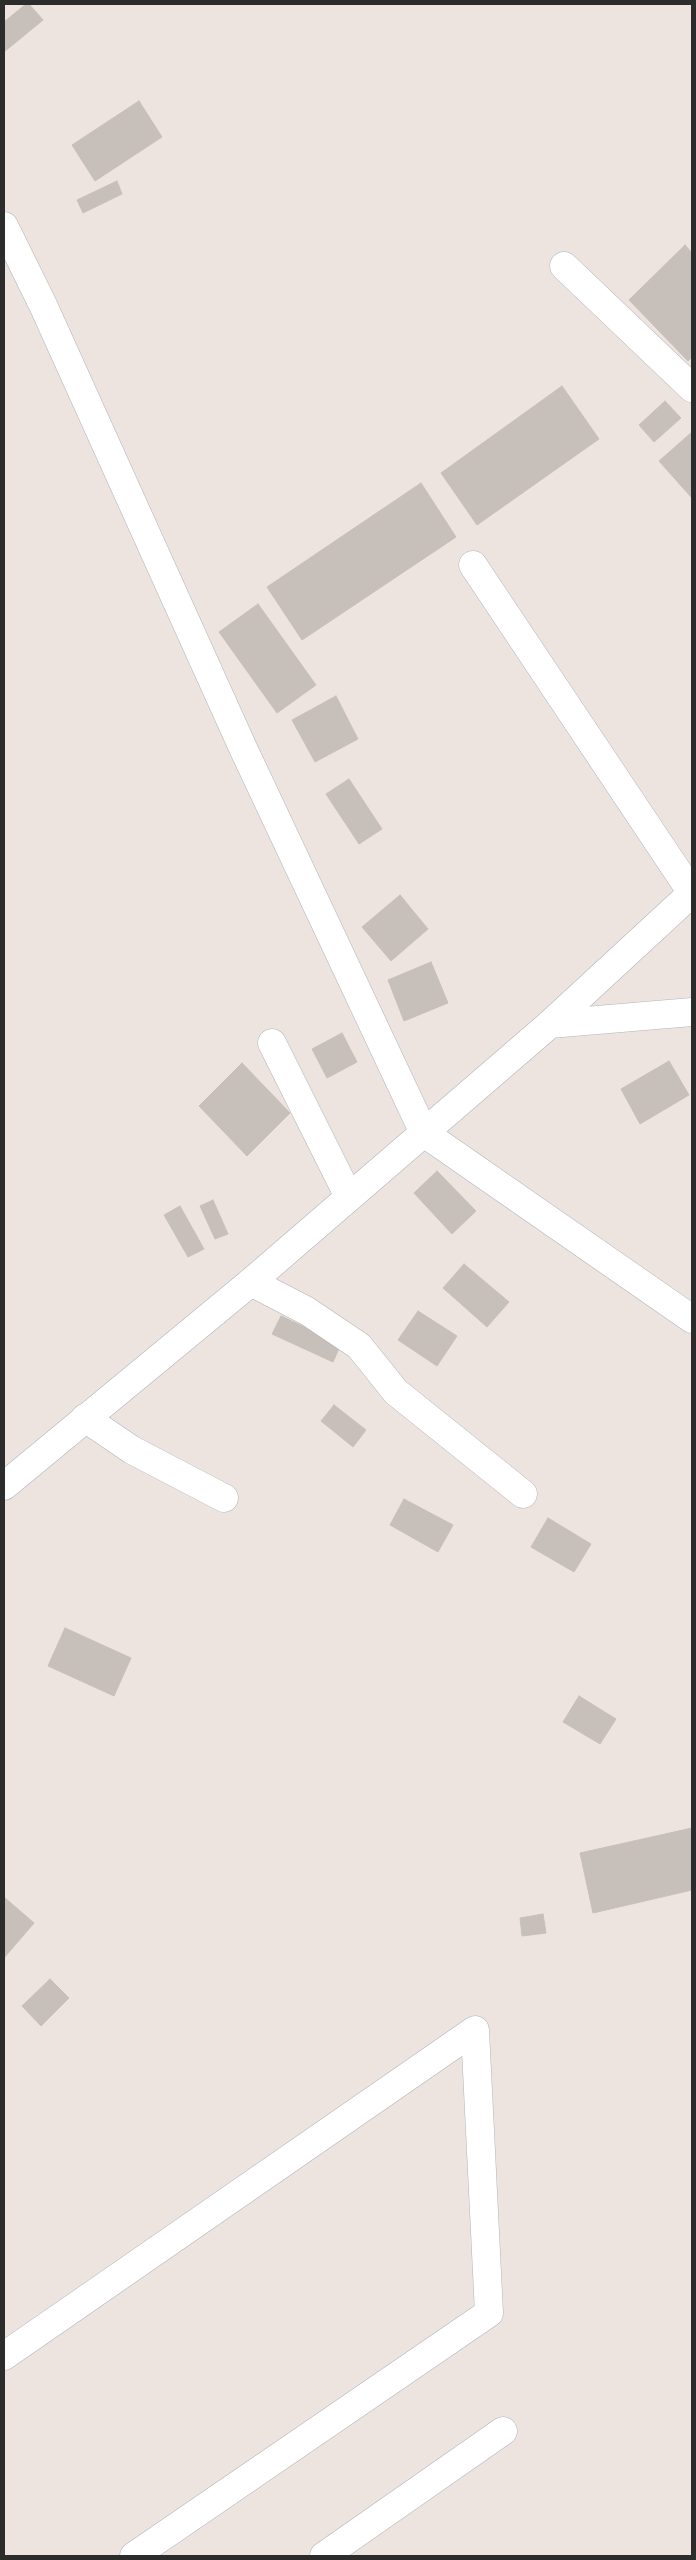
<!DOCTYPE html>
<html>
<head>
<meta charset="utf-8">
<style>
  body { margin:0 }
  #map { position:relative; width:696px; height:2560px; overflow:hidden; background:#ede4df; font-family:Helvetica,sans-serif }
  canvas { display:block }
  .frame { position:absolute; inset:0; border:5px solid #2c2c2c; pointer-events:none }
</style>
</head>
<body>
<div id="map">
<canvas width="696" height="2560"></canvas>
<div class="frame"></div>
</div>
<script>
const context = document.querySelector('canvas').getContext('2d');
context.lineJoin = 'round';
function fillPath(path, color) {
  context.fillStyle = color;
  context.fill(path, 'evenodd');
}
function shape(rows) {
  const path = new Path2D();
  for (const r of rows) {
    path.moveTo(r[0], r[1]);
    for (let i = 2; i < r.length; i += 2) path.lineTo(r[i], r[i + 1]);
  }
  return path;
}
function strokePath(path, color, width, dash) {
  context.strokeStyle = color;
  context.lineWidth = width;
  context.lineCap = dash ? 'butt' : 'round';
  context.setLineDash(dash || []);
  context.stroke(path);
}
const building = shape([
  [26,4,29,4,43,20,4,52,4,22,26,4],
  [139,101,162,137,95,181,72,145,139,101],
  [117,181,122,194,83,213,77,200,117,181],
  [685,245,692,253,692,357,688,361,629,300,685,245],
  [562,386,599,439,477,525,441,473,562,386],
  [665,401,681,418,654,442,639,425,665,401],
  [692,432,692,496,691,497,659,461,692,432],
  [421,483,456,537,302,640,267,587,421,483],
  [258,604,316,685,277,713,219,632,258,604],
  [336,696,358,739,315,762,292,720,336,696],
  [349,779,382,829,359,844,326,794,349,779],
  [400,895,428,929,391,961,362,927,400,895],
  [431,962,448,1003,404,1021,388,980,431,962],
  [342,1033,357,1062,327,1078,312,1049,342,1033],
  [669,1061,689,1095,640,1124,621,1089,669,1061],
  [242,1063,290,1113,247,1156,199,1106,242,1063],
  [437,1171,476,1211,452,1234,414,1193,437,1171],
  [213,1200,228,1234,215,1239,200,1206,213,1200],
  [180,1206,204,1249,188,1257,164,1215,180,1206],
  [464,1264,509,1302,487,1327,443,1288,464,1264],
  [418,1311,457,1336,437,1366,398,1340,418,1311],
  [281,1316,341,1344,333,1362,272,1334,281,1316],
  [334,1405,366,1430,353,1447,321,1421,334,1405],
  [404,1499,453,1525,438,1552,390,1525,404,1499],
  [548,1518,591,1544,574,1572,531,1547,548,1518],
  [65,1628,131,1658,114,1696,48,1666,65,1628],
  [579,1696,616,1719,600,1744,563,1722,579,1696],
  [692,1828,692,1890,593,1913,580,1853,692,1828],
  [4,1897,34,1923,4,1958,4,1897],
  [543,1914,546,1933,522,1936,520,1918,543,1914],
  [50,1979,69,1998,41,2026,22,2006,50,1979]
]);
fillPath(building, '#c6bfba');
strokePath(building, '#c9bfb9', 1);
const minor = shape([
  [4,226,43,305,243,748,424,1133,692,1319],
  [564,266,692,388],
  [473,565,692,893],
  [550,1024,692,893],
  [272,1043,349,1197],
  [251,1282,307,1311,359,1346,396,1392,523,1494],
  [85,1418,132,1450,224,1498],
  [4,2356,475,2030,489,2313,134,2556],
  [324,2556,503,2431]
]);
const tertiary = shape([
  [4,1486,251,1282,550,1024,692,1012]
]);
strokePath(minor, '#afb4bc', 29);
strokePath(tertiary, '#afb4bc', 29);
strokePath(minor, '#fff', 28);
strokePath(tertiary, '#fff', 28);
</script>
</body>
</html>
